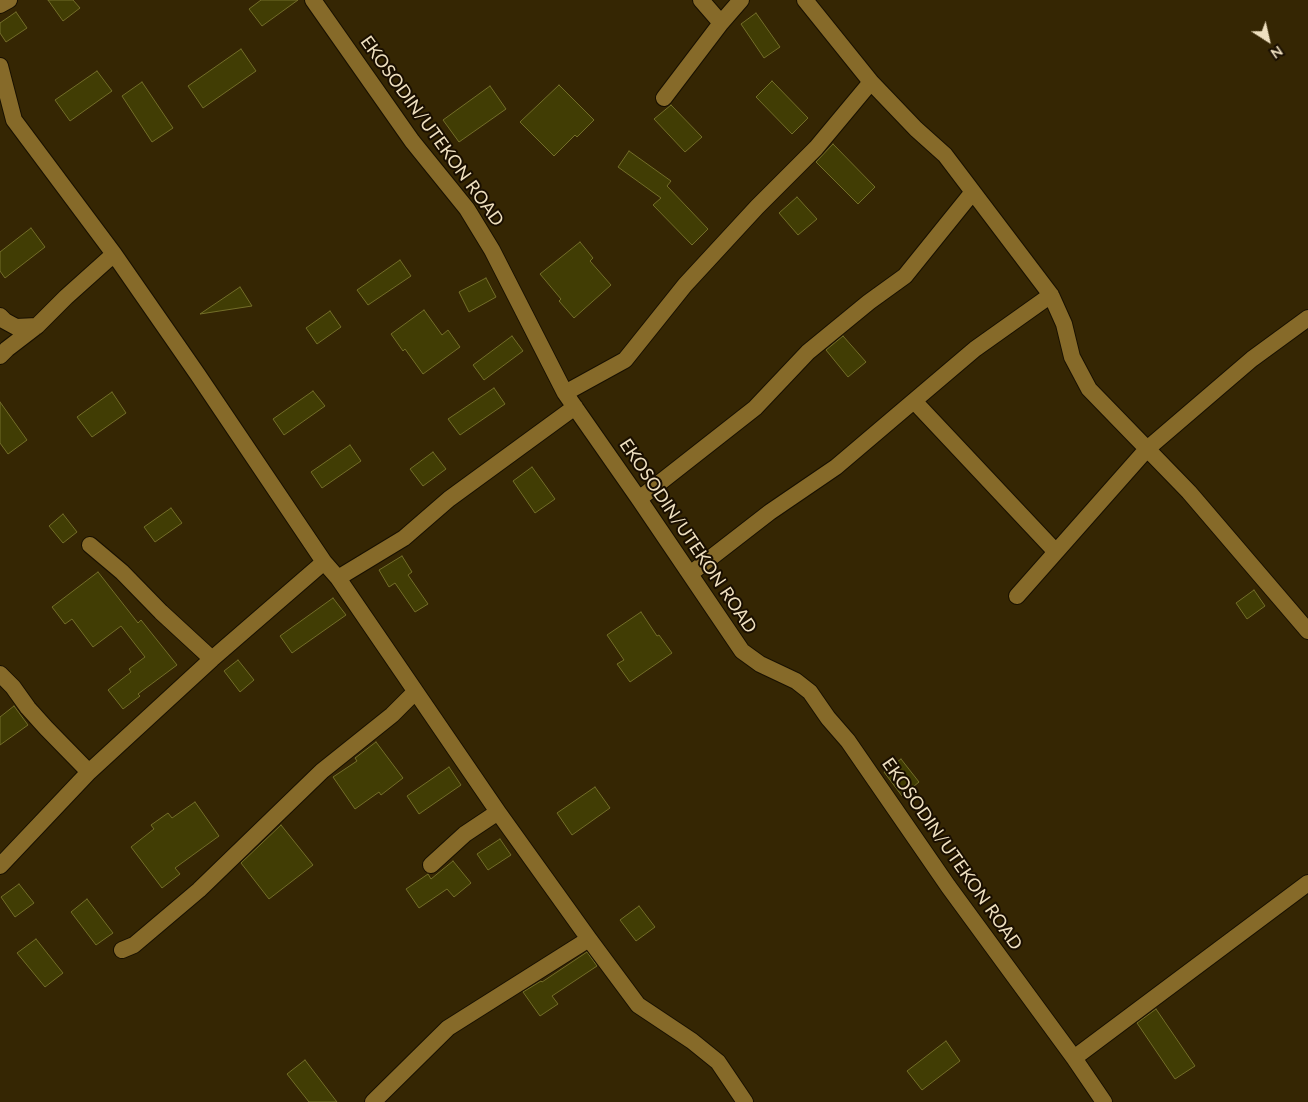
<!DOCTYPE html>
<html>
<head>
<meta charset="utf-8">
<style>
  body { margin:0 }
  #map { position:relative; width:1308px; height:1102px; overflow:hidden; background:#352603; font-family:Lato,sans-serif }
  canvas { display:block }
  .north { position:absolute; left:1243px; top:15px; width:50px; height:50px; -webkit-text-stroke:4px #1a0f00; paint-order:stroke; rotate:145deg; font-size:14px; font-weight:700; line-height:20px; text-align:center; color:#eedfbf }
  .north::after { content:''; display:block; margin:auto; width:18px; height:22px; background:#eedfbf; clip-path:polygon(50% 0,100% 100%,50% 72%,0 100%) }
</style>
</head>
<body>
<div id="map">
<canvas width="1308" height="1102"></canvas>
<div class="north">N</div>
</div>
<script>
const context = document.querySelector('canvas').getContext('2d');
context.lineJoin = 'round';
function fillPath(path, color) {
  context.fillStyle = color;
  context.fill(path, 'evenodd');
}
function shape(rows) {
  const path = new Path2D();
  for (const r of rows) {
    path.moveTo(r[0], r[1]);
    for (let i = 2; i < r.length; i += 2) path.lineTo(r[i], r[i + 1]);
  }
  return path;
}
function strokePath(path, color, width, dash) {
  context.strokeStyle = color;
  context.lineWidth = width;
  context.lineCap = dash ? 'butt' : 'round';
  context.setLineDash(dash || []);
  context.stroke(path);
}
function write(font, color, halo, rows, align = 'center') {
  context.font = font + ' Lato,sans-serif';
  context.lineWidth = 4;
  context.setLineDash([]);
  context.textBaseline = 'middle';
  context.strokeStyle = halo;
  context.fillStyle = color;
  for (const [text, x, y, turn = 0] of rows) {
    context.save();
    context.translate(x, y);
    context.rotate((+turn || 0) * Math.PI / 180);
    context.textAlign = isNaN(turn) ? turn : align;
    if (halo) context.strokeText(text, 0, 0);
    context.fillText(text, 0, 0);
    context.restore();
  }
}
const building = shape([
  [48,0,73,0,80,8,63,21,48,0],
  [261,0,298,0,262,26,249,9,261,0],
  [16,12,27,28,6,42,0,33,0,23,16,12],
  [756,13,780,47,764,58,741,24,756,13],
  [241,49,256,71,203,108,188,86,241,49],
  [97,71,112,91,70,121,55,100,97,71],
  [772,81,808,118,792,134,756,97,772,81],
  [142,82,173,128,152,142,122,96,142,82],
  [559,85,594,120,577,137,575,135,554,156,520,122,559,85],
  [490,86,506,109,459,142,443,120,490,86],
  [671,105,702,137,685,152,654,119,671,105],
  [833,144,875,187,858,204,816,162,833,144],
  [629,151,671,181,667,186,708,229,692,245,653,205,661,198,618,167,629,151],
  [797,197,817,219,798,235,779,213,797,197],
  [31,228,45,247,5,278,0,271,0,252,31,228],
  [580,242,593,258,590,261,611,285,574,318,559,301,561,299,540,274,580,242],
  [400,260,411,276,368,305,357,290,400,260],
  [486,278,496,297,469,312,459,292,486,278],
  [240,287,252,306,200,314,240,287],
  [424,310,442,335,448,330,460,347,423,374,405,349,403,351,391,334,424,310],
  [330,311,341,327,317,344,306,328,330,311],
  [512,336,523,351,484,380,473,365,512,336],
  [843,336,866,362,848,377,826,350,843,336],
  [494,388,505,404,460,435,448,419,494,388],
  [313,391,325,406,284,435,273,419,313,391],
  [112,392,126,413,92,437,77,417,112,392],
  [0,402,27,440,8,454,0,443,0,402],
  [350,445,361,461,322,488,311,472,350,445],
  [433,452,446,469,423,486,410,469,433,452],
  [532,467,555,499,535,513,513,481,532,467],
  [171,508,182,523,155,542,144,527,171,508],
  [63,514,77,532,63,543,49,526,63,514],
  [402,556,412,572,408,575,428,604,415,612,395,583,389,587,379,570,402,556],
  [98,572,138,623,141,620,177,665,138,694,140,696,123,709,108,690,131,672,129,669,145,657,121,626,93,647,72,619,65,624,52,607,98,572],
  [1254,590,1265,606,1247,619,1236,603,1254,590],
  [333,598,346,615,292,653,280,636,333,598],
  [641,612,657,636,659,635,672,653,630,682,617,664,624,660,607,635,641,612],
  [238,660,254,680,240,692,224,671,238,660],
  [14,706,28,725,0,745,0,717,14,706],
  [376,742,403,778,381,795,379,792,355,809,333,777,357,761,355,758,376,742],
  [901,759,919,782,902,796,884,772,901,759],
  [449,767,461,785,419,814,407,796,449,767],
  [595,787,610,808,572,835,557,813,595,787],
  [195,802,219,836,175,868,180,874,162,888,131,847,154,829,151,825,168,813,172,818,195,802],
  [281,825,313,865,269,899,241,863,281,825],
  [500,839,511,855,488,870,477,854,500,839],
  [453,861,471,883,454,897,447,889,419,908,406,889,428,874,431,879,453,861],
  [19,884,34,903,15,917,1,897,19,884],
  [87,899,113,933,96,945,71,912,87,899],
  [639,906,655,927,636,941,620,920,639,906],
  [36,939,63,973,45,987,17,953,36,939],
  [587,952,597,966,552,996,558,1004,540,1016,523,992,541,981,542,982,587,952],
  [1156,1009,1195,1066,1175,1079,1137,1023,1156,1009],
  [946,1041,960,1061,922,1090,907,1071,946,1041],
  [305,1060,337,1102,309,1102,287,1074,305,1060]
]);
fillPath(building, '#413d04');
strokePath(building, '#736e29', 1);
const minor = shape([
  [313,0,412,141,467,209,492,250,565,393,639,499,742,651,760,664,796,681,810,692,828,718,848,741,948,886,1074,1058,1104,1102],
  [701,0,721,23],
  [805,0,871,82,916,129,945,155,1051,295,1064,324,1072,357,1089,389,1189,492,1308,631],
  [0,5,9,0],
  [0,66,14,120,114,254,198,375,324,562,338,578,498,812,589,939,638,1005,692,1041,718,1062,745,1102],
  [664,98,721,23,741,0],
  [0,316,5,321,16,327,37,326],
  [0,356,7,349,37,326,66,297,114,254],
  [565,393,625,360,685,285,757,207,816,148,871,82],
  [914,401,1056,552],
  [639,499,755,408,808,352,869,302,905,276,972,193],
  [90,545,122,572,161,612,212,659],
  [690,574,770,512,836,467,975,349,1051,295],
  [338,578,404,538,449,499,575,407],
  [1017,596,1147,449,1252,359,1308,318],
  [0,674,13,687,28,708,46,728,89,772],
  [431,865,465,834,498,812],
  [0,866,89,772,212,659,324,562],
  [122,950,134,945,199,890,322,771,392,715,415,692],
  [1074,1058,1308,883],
  [373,1102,448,1028,589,939]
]);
strokePath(minor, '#181000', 18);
strokePath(minor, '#866a29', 16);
write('18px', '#eedfbf', '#1a0f00', [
  ["EKOSODIN/UTEKON ROAD",432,131,54],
  ["EKOSODIN/UTEKON ROAD",688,536,56],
  ["EKOSODIN/UTEKON ROAD",952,854,55]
]);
</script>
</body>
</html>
